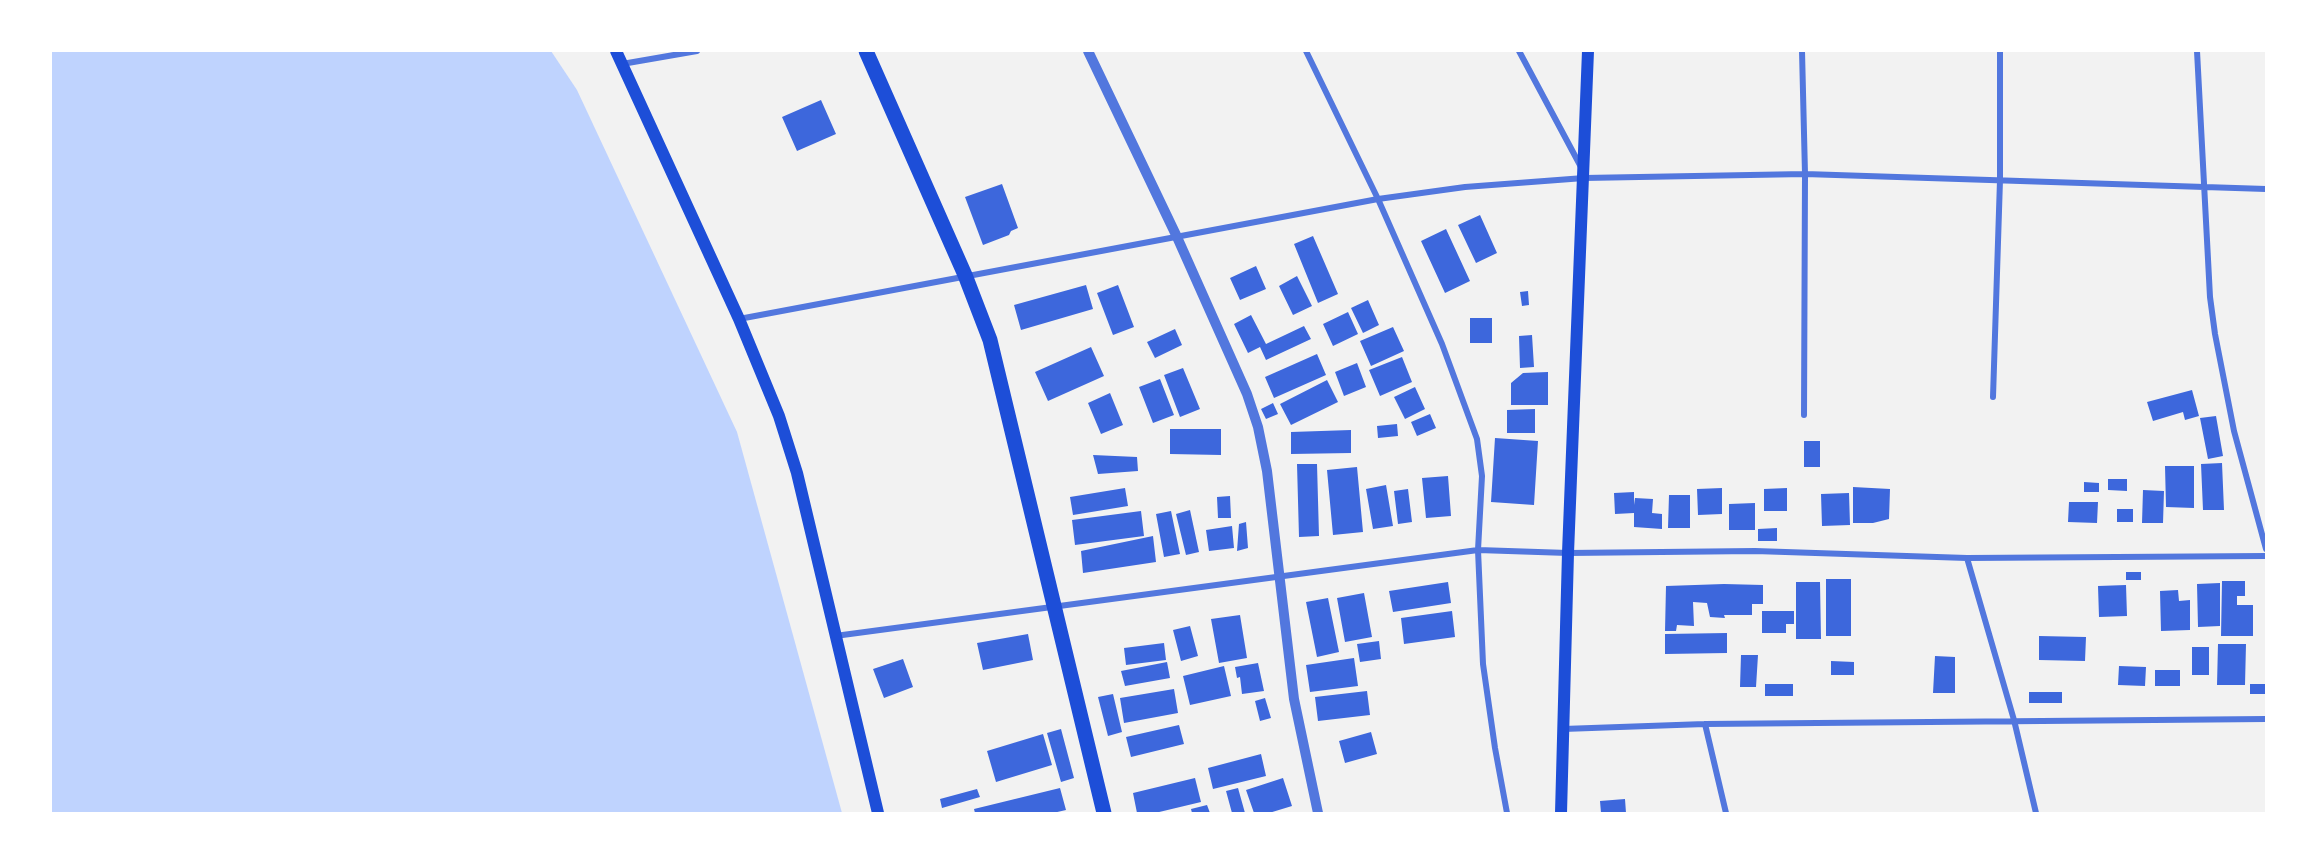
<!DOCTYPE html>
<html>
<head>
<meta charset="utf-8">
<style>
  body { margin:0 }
  #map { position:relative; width:2317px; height:864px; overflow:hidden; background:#f2f2f2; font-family:"Fira Sans Condensed",sans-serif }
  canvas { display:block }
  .frame { position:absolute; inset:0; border:52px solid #fff; pointer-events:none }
</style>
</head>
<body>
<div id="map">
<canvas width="2317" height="864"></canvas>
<div class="frame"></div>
</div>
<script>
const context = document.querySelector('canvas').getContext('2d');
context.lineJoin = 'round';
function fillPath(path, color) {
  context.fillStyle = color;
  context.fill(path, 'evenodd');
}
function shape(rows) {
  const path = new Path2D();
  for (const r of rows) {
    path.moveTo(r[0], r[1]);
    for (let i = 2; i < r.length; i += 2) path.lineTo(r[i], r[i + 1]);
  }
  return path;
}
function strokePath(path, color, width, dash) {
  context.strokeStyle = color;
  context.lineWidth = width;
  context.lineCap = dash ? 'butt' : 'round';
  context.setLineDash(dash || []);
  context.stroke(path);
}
fillPath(shape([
  [51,51,551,51,577,90,737,432,842,813,51,813]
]), '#bfd3fe');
fillPath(shape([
  [821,100,836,134,797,151,782,117],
  [1002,184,1018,228,1011,231,1009,235,983,245,965,197],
  [1480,215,1497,253,1476,263,1458,225],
  [1446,229,1470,281,1445,293,1421,241],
  [1313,236,1338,294,1318,303,1294,244],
  [1256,266,1266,289,1240,300,1230,278],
  [1297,276,1312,306,1293,315,1279,286],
  [1086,285,1093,309,1021,330,1014,305],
  [1118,285,1134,327,1113,335,1097,293],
  [1528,291,1529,305,1522,306,1520,292],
  [1368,300,1379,325,1363,333,1351,308],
  [1348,312,1358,334,1333,346,1323,324],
  [1251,315,1266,344,1304,326,1311,339,1266,360,1260,347,1248,353,1234,324],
  [1470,318,1492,318,1492,343,1470,343],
  [1393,327,1404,351,1371,366,1360,341],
  [1175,329,1182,345,1155,358,1147,342],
  [1532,335,1534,367,1520,368,1519,336],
  [1091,347,1104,376,1048,401,1035,372],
  [1317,354,1326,375,1274,398,1265,377],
  [1402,357,1412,382,1380,396,1369,370],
  [1357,363,1366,387,1344,396,1335,372],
  [1183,368,1200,409,1180,417,1164,375],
  [1548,372,1548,405,1511,405,1511,383,1523,373],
  [1160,379,1174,415,1153,423,1139,387],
  [1327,380,1338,402,1291,425,1280,404],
  [1415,387,1425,409,1405,419,1394,397],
  [2192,390,2199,416,2185,420,2183,412,2153,421,2147,402],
  [1110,393,1123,425,1101,434,1088,403],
  [1273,403,1278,414,1266,419,1261,409],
  [1535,409,1535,433,1507,433,1507,410],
  [1430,414,1436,428,1417,436,1411,422],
  [2216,416,2223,456,2208,459,2200,418],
  [1397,424,1398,436,1378,438,1377,426],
  [1170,429,1221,429,1221,455,1170,454],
  [1351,430,1351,453,1291,454,1291,432],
  [1495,438,1538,441,1534,505,1491,502],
  [1804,441,1820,441,1820,467,1804,467],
  [1093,455,1137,457,1138,471,1098,474],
  [2222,463,2224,510,2203,510,2201,464],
  [1297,464,1317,464,1319,536,1299,537],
  [2165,466,2194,466,2194,508,2166,507],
  [1357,467,1363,532,1333,535,1327,470],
  [1448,476,1451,516,1426,518,1422,478],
  [2108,479,2127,479,2127,491,2108,490],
  [2084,482,2099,483,2099,492,2084,492],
  [1386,485,1393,526,1373,529,1366,489],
  [1853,487,1890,489,1889,519,1873,523,1853,523],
  [1125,488,1128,506,1073,515,1070,497],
  [1722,488,1722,514,1698,515,1697,489],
  [1787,488,1787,511,1764,511,1764,489],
  [1408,489,1412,522,1398,524,1394,491],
  [2143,490,2164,491,2163,523,2142,523],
  [1634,492,1634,505,1635,498,1653,499,1652,513,1662,514,1662,529,1634,527,1634,513,1615,514,1614,493],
  [1849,493,1850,525,1822,526,1821,494],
  [1669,495,1690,495,1690,528,1668,528],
  [1230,496,1231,518,1218,518,1217,497],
  [2069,502,2098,502,2097,523,2068,522],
  [1755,503,1755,530,1729,530,1729,504],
  [2117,509,2133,509,2133,522,2117,522],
  [1190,510,1199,552,1186,555,1176,514],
  [1141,511,1144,536,1075,545,1072,520],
  [1171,511,1180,554,1164,557,1156,514],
  [1246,522,1248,548,1237,551,1239,524],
  [1232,526,1234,548,1209,551,1206,530],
  [1777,528,1777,541,1758,541,1758,529],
  [1153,536,1156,562,1083,573,1081,551],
  [2126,572,2141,572,2141,580,2126,580],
  [1826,579,1851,579,1851,636,1826,636],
  [2222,581,2245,581,2245,596,2237,596,2237,605,2253,605,2253,636,2221,636],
  [1448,582,1451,603,1393,612,1389,591],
  [1796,582,1820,582,1821,639,1796,639],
  [2220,583,2220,626,2198,627,2197,584],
  [1724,584,1763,585,1763,604,1752,604,1752,615,1724,615,1725,618,1710,617,1707,603,1693,602,1694,626,1677,625,1676,631,1665,631,1666,586],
  [2126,585,2127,616,2099,617,2098,586],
  [2178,590,2179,601,2190,600,2190,630,2161,631,2160,591],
  [1364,593,1372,637,1345,642,1337,598],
  [1328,598,1339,652,1317,657,1306,602],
  [1452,611,1455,637,1404,644,1401,618],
  [1762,611,1794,611,1794,624,1786,624,1786,633,1762,633],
  [1240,615,1247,658,1219,663,1211,619],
  [1190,626,1198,656,1181,661,1173,630],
  [1727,633,1727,653,1665,654,1665,634],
  [1028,634,1033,660,983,670,977,643],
  [2039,636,2086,637,2085,661,2039,660],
  [1379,641,1381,659,1360,662,1357,644],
  [1164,643,1166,660,1126,665,1124,648],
  [2218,644,2246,644,2245,685,2217,685],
  [2192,647,2209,647,2209,675,2192,675],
  [1741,655,1758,655,1756,687,1740,687],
  [1935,656,1955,657,1955,693,1933,693],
  [1354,658,1358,686,1310,692,1306,665],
  [903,659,913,687,884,698,873,669],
  [1831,661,1854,662,1854,675,1831,675],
  [1167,662,1170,678,1125,686,1121,671],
  [1258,663,1264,691,1242,694,1240,677,1237,678,1235,667],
  [1224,666,1231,696,1190,705,1183,676],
  [2119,666,2146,667,2145,686,2118,685],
  [2155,670,2180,670,2180,686,2155,686],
  [1765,684,1793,684,1793,696,1765,696],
  [2250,684,2266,684,2266,694,2250,694],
  [1174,689,1178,713,1124,723,1120,698],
  [1367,691,1370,715,1318,721,1315,697],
  [2029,692,2062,692,2062,703,2029,703],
  [1113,694,1122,732,1108,736,1098,697],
  [1265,698,1271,718,1260,721,1255,701],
  [1179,725,1184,744,1131,757,1126,737],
  [1061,729,1074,778,1061,782,1047,733],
  [1371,732,1377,754,1345,763,1339,741],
  [1043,734,1052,765,996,782,987,751],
  [1261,754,1266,776,1213,789,1208,768],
  [1195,778,1201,802,1155,813,1137,813,1133,793],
  [1283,778,1292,806,1269,813,1254,813,1246,790],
  [1060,788,1066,810,1053,813,975,813,974,809],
  [1238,788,1245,813,1232,813,1226,791],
  [977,789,980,797,942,808,940,799],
  [1625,799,1626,813,1601,813,1600,801],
  [1207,805,1210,813,1192,813,1191,809]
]), '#3d67dc');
strokePath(shape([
  [1306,51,1378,199,1442,344,1477,439,1482,476,1478,550,1483,664,1495,748,1507,813],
  [1519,51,1581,167],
  [1802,51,1805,174,1804,415],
  [2197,51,2210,297,2215,334,2234,431,2266,549],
  [622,64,697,51],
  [739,319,1378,199,1465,187,1584,178,1805,174,2266,189],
  [1993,397,2000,180,2000,51],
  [1967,558,2014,720,2036,813],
  [835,636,1478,550,1568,553,1755,551,1967,558,2266,556],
  [1705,724,1726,813],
  [1563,729,1705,724,2266,719]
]), '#5277de', 6);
strokePath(shape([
  [1088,51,1177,237,1247,394,1258,427,1267,471,1294,699,1318,813]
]), '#5277de', 10);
strokePath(shape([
  [616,51,739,319,779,416,797,473,878,813],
  [1561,813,1568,553,1588,51]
]), '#1d4ed8', 12);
strokePath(shape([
  [866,51,965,275,990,340,1104,813]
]), '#1d4ed8', 15);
</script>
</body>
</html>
